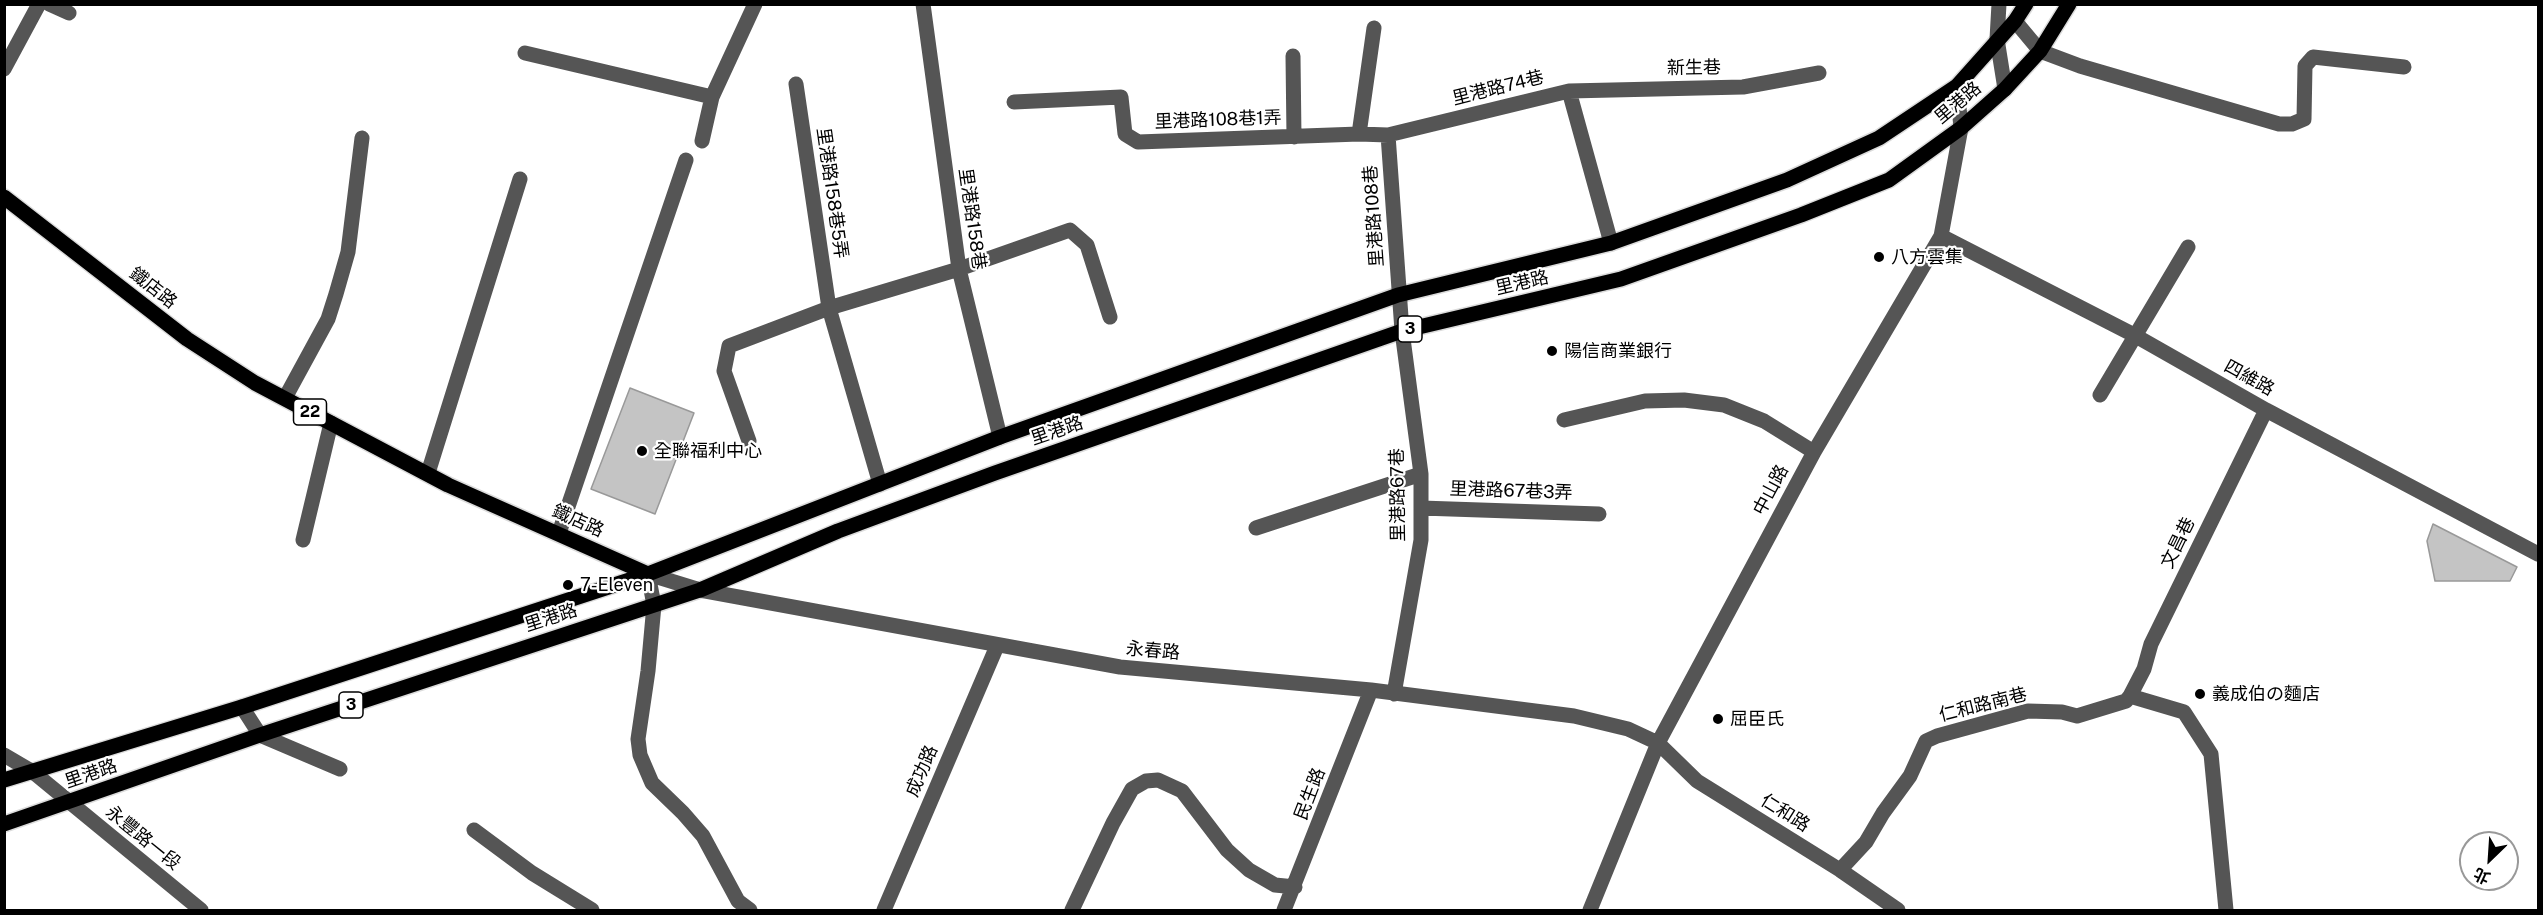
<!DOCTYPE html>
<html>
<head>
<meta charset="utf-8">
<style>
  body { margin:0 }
  #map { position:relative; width:2543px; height:915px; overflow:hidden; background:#fff; font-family:"Public Sans","Noto Sans TC",sans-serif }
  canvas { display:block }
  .frame { position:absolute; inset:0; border:6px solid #000; pointer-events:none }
  .north { position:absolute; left:2459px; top:831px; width:60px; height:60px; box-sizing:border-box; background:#fff; border:2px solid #999; border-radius:50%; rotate:205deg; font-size:16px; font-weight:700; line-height:24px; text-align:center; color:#000 }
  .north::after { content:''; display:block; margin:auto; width:21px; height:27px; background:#000; clip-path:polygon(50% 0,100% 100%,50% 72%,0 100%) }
</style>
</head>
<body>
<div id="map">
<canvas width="2543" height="915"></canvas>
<div class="frame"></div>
<div class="north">北</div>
</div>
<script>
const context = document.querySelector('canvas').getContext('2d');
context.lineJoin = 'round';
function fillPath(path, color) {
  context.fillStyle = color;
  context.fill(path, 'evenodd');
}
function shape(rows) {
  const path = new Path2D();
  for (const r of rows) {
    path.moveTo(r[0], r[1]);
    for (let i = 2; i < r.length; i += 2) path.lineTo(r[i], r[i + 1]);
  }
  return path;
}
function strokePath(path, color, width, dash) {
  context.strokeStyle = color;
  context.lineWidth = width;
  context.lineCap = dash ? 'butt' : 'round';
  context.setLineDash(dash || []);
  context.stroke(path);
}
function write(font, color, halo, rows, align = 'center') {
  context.font = font + ' "Public Sans","Noto Sans TC","Noto Sans JP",sans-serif';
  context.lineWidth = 4.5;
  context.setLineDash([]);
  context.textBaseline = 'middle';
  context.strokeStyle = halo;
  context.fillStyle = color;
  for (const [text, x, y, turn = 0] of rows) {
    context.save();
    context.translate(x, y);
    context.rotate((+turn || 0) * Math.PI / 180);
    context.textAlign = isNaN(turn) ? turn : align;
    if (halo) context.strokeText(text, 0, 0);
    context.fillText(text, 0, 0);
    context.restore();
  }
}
const building = shape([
  [630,388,694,413,655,514,591,489,630,388],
  [2433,524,2517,567,2510,581,2435,581,2427,541,2433,524]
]);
fillPath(building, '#c4c4c4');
strokePath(building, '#999', 1.5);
const major = shape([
  [4,197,187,339,255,383,448,485,648,574],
  [4,780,242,707,648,574,1000,437,1398,295,1611,243,1787,180,1879,138,1957,86,2015,21,2026,4],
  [4,824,260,735,700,590,838,531,995,473,1402,331,1621,279,1801,215,1889,180,1961,128,2005,89,2040,51,2069,4]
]);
strokePath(major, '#dbdbdb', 18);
strokePath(shape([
  [49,4,69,13],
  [923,4,959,269,1000,437],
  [1999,4,1997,39,2005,89],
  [2015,21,2040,51,2080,66,2279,124,2292,124,2304,119,2305,66,2313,57,2404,67],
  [525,53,712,97],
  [1293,56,1294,137],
  [4,69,39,4],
  [796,84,829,308,880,484],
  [1569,91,1611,243],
  [1014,102,1121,97,1125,134,1138,142,1359,134,1388,135,1569,91,1743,87,1819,73],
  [1359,134,1374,28],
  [1388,135,1402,331,1421,474,1421,540,1394,694],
  [702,141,712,97,755,4],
  [1941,236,2134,335,2266,410,2538,554],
  [2100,395,2188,247],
  [285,398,328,319,336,294,348,252,362,138],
  [1564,420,1645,401,1684,400,1724,405,1764,421,1814,452],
  [749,441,724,371,729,346,829,308,959,269,1070,230,1087,245,1110,317],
  [428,473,520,179],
  [1421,508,1599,514],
  [1256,528,1421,474],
  [559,533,686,160],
  [303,540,331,423],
  [2130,696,2184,712,2211,754,2226,910],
  [242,707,260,735,340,769],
  [4,755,33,772,201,910],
  [474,830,532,873,592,910],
  [1840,870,1866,842,1883,813,1910,776,1926,741,1937,736,2028,711,2062,712,2077,716,2126,701,2130,696,2144,669,2151,644,2266,410],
  [750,910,738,901,703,836,683,813,652,783,640,755,638,739,648,671,654,605,648,574,700,590,1120,667,1371,690,1574,716,1628,729,1658,743,1697,781,1840,870,1898,910],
  [884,910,997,646],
  [1072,910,1113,823,1132,789,1146,781,1158,780,1182,791,1227,850,1249,870,1275,885,1295,887],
  [1284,910,1371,690],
  [1590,910,1658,743,1814,452,1941,236,1961,128,1957,86]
]), '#555', 15);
strokePath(major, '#000', 15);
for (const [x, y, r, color] of [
  [1879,257,6,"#000"],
  [1552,351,6,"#000"],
  [642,451,6,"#000"],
  [568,585,6,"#000"],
  [2200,694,6,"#000"],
  [1718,719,6,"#000"]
]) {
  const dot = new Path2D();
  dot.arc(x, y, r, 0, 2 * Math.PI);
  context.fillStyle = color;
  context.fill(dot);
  strokePath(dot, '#fff', 2);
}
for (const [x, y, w] of [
  [1410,329,24],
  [310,412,33],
  [351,705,24]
]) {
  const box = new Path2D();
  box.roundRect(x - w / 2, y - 13, w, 26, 4.5);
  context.fillStyle = '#fff';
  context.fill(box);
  strokePath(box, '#000', 1.5);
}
write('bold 16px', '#000', null, [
  ["3",1410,329],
  ["22",310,412],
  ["3",351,705]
]);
write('18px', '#000', '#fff', [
  ["新生巷",1694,68,-1],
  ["里港路74巷",1498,88,-14],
  ["里港路",1958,103,-40],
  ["里港路108巷1弄",1218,120,-2],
  ["里港路158巷5弄",832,193,82],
  ["里港路108巷",1374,216,-94],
  ["里港路158巷",972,219,82],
  ["里港路",1522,283,-13],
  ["鐵店路",153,288,38],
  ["四維路",2249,378,29],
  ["里港路",1057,431,-19],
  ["中山路",1771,490,-62],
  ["里港路67巷3弄",1511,491,2],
  ["里港路67巷",1398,495,-91],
  ["鐵店路",578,521,24],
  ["文昌巷",2178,543,-64],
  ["里港路",551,618,-18],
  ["永春路",1153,651,5],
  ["仁和路南巷",1983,705,-14],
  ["成功路",922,771,-67],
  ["里港路",91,774,-19],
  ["民生路",1310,794,-69],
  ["仁和路",1785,813,32],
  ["永豐路一段",143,838,39]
]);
write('18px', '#000', '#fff', [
  ["八方雲集",1891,257],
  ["陽信商業銀行",1564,351],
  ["全聯福利中心",654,451],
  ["7-Eleven",580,585],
  ["義成伯の麵店",2212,694],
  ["屈臣氏",1730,719]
], 'left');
</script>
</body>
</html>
